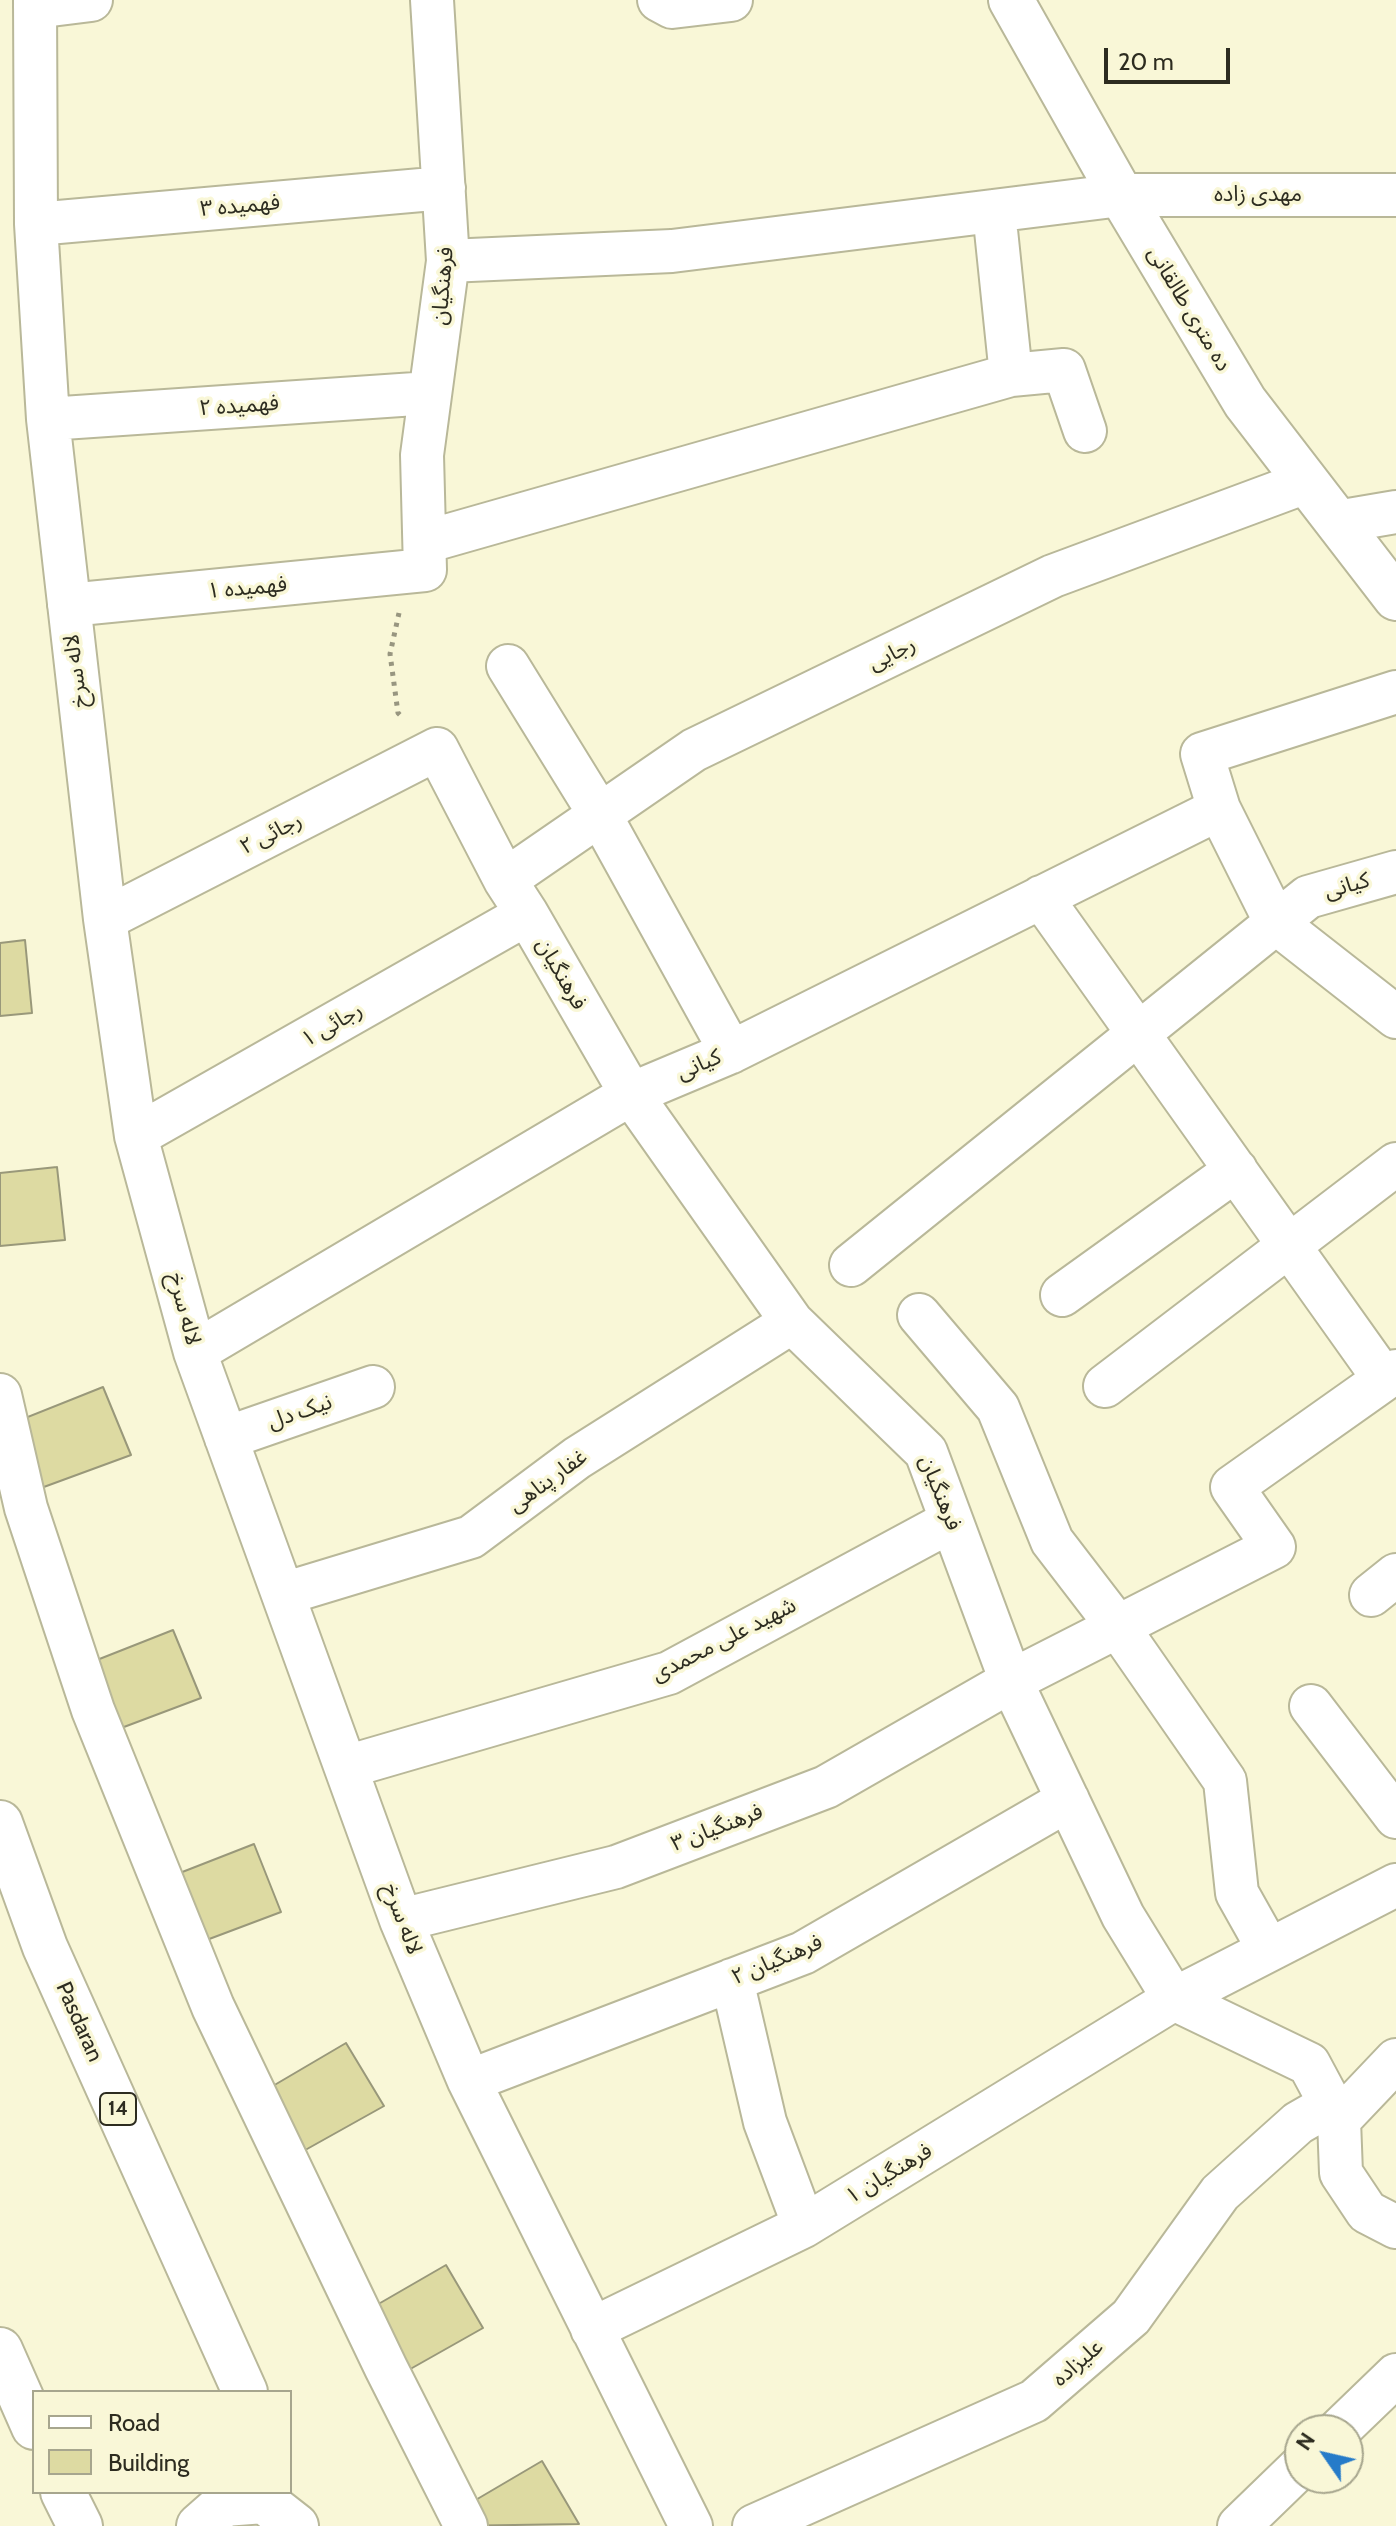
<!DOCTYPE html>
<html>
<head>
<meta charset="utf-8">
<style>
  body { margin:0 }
  #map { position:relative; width:1396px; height:2526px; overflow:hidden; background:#f9f7d7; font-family:Cabin,sans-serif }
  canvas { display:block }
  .legend { position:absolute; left:32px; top:2390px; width:260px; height:104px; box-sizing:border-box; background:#f9f7d7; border:2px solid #a7a68e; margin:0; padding:10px 14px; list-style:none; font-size:24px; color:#2d2c20 }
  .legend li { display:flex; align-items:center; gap:16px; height:40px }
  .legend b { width:40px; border:2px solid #a7a68e }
  .north { position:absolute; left:1284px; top:2414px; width:80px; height:80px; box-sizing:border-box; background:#f9f7d7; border:2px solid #a7a68e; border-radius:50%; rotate:304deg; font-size:22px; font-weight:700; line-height:32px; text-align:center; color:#2d2c20 }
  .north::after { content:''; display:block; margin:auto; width:28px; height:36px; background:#267bc9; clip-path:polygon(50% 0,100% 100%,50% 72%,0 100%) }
  .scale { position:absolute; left:1104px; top:48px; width:126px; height:36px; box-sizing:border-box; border:4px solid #2d2c20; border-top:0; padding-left:10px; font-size:24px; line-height:28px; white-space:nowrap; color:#2d2c20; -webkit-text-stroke:6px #f9f7d7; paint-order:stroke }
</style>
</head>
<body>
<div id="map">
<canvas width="1396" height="2526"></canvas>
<ul class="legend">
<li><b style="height:10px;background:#fff"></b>Road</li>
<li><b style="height:22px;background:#dddaa2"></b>Building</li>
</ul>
<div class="north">N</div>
<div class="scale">20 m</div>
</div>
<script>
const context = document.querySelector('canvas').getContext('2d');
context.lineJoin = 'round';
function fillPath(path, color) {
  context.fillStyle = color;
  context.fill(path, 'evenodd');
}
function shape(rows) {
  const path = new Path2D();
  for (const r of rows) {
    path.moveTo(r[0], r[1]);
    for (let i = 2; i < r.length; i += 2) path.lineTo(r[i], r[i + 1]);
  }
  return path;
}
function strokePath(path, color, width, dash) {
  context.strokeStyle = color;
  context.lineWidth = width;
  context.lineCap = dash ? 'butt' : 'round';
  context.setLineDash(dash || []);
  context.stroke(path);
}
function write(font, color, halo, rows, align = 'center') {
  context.font = font + ' Cabin,"Noto Sans Arabic",sans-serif';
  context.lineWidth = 7;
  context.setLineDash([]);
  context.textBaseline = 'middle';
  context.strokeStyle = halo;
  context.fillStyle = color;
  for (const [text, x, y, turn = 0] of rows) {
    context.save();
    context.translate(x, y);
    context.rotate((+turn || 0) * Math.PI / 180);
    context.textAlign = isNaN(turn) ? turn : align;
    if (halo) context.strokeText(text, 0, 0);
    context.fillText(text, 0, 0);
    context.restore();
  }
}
const building = shape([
  [25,940,32,1013,0,1016,0,943,25,940],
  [57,1167,65,1240,0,1246,0,1173,57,1167],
  [103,1387,131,1455,22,1495,0,1428,103,1387],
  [173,1630,201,1698,92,1739,69,1671,173,1630],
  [254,1844,281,1912,172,1953,149,1885,254,1844],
  [346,2043,384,2106,282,2163,249,2100,346,2043],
  [446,2265,483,2328,382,2385,349,2321,446,2265],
  [542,2461,579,2524,449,2526,445,2518,542,2461]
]);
fillPath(building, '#dddaa2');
strokePath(building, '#99987a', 2);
const street = shape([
  [35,0,36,224,48,419,105,919,136,1136,195,1352,401,1920,469,2081,691,2526],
  [659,0,672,7,731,0],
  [35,7,91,0],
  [994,211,1011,375],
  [36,224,444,188],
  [448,261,672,251,1121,195,1396,195],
  [48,419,430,393],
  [1337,522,1396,512],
  [425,542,1011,375,1064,370,1085,431],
  [69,605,425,570,422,455,448,261,432,0],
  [508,666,600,815,731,1052],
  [1396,692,1202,754,1219,809,1276,923,1396,1017],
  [505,880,694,750,1053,576,1306,482],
  [1041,897,1384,1379],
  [105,919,437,749,505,880,527,914,631,1094,792,1322,926,1452,1011,1681,1123,1916,1174,1999,1309,2064,1339,2120,1341,2173,1367,2212,1396,2227],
  [136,1136,527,914],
  [851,1265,1308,897,1396,872],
  [1062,1295,1236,1170],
  [919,1315,998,1408,1052,1541,1118,1627,1225,1781,1237,1893,1269,1950],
  [195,1352,631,1094,731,1052,1219,809],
  [1105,1386,1396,1164],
  [0,1395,26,1508,93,1710,213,2007,386,2368,466,2526],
  [226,1438,373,1387],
  [283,1594,471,1537,577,1458,792,1322],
  [1371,1595,1396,1575],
  [1311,1706,1396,1817],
  [346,1767,669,1673,951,1521],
  [401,1920,616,1867,826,1787,1011,1681,1274,1547,1232,1487,1396,1371],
  [732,1980,765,2122,804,2226],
  [469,2081,803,1953,1068,1800],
  [1339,2120,1396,2060],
  [592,2329,804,2226,1174,1999,1396,1885],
  [1339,2430,1396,2375],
  [754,2526,1034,2401,1131,2317,1220,2193,1298,2123,1331,2104],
  [1239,2526,1300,2467]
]);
const secondary = shape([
  [1011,0,1121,195,1245,402,1396,598]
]);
const highway = shape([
  [0,1823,45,1947,245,2392],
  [0,2350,34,2427],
  [63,2492,80,2526],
  [199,2526,224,2504,264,2501,296,2526]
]);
strokePath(street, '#b9b899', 46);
strokePath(secondary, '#b9b899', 48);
strokePath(highway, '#b9b899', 48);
strokePath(shape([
  [399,613,390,654,398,713,404,719]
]), '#989680', 5, [4, 6]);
strokePath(street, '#fff', 42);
strokePath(secondary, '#fff', 44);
strokePath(highway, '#fff', 44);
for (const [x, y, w] of [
  [118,2109,36]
]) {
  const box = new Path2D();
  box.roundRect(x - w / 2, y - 16, w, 32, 6);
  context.fillStyle = '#f9f7d7';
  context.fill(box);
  strokePath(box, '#2d2c20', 2);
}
write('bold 20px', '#2d2c20', null, [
  ["14",118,2109]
]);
write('22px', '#2d2c20', '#f9f7d7', [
  ["مهدی زاده",1258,195],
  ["فهمیده ۳",240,206,-5],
  ["فرهنگیان",443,286,-85],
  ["ده متری طالقانی",1189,309,59],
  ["فهمیده ۲",239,406,-4],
  ["فهمیده ۱",247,588,-5],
  ["رجایی",892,654,-26],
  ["لاله سرخ",76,671,-97],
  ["رجائی ۲",271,834,-27],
  ["کیانی",1347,886,-16],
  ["فرهنگیان",561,974,60],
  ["رجائی ۱",332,1025,-30],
  ["کیانی",699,1065,-23],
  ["لاله سرخ",184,1309,75],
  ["نیک دل",300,1412,-19],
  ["غفار پناهی",548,1481,-36],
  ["فرهنگیان",940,1493,68],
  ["شهید علی محمدی",724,1640,-27],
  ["فرهنگیان ۳",717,1828,-21],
  ["لاله سرخ",402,1919,69],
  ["فرهنگیان ۲",777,1960,-23],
  ["Pasdaran",79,2022,66],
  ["فرهنگیان ۱",889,2174,-31],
  ["علیزاده",1078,2363,-41]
]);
</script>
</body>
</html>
